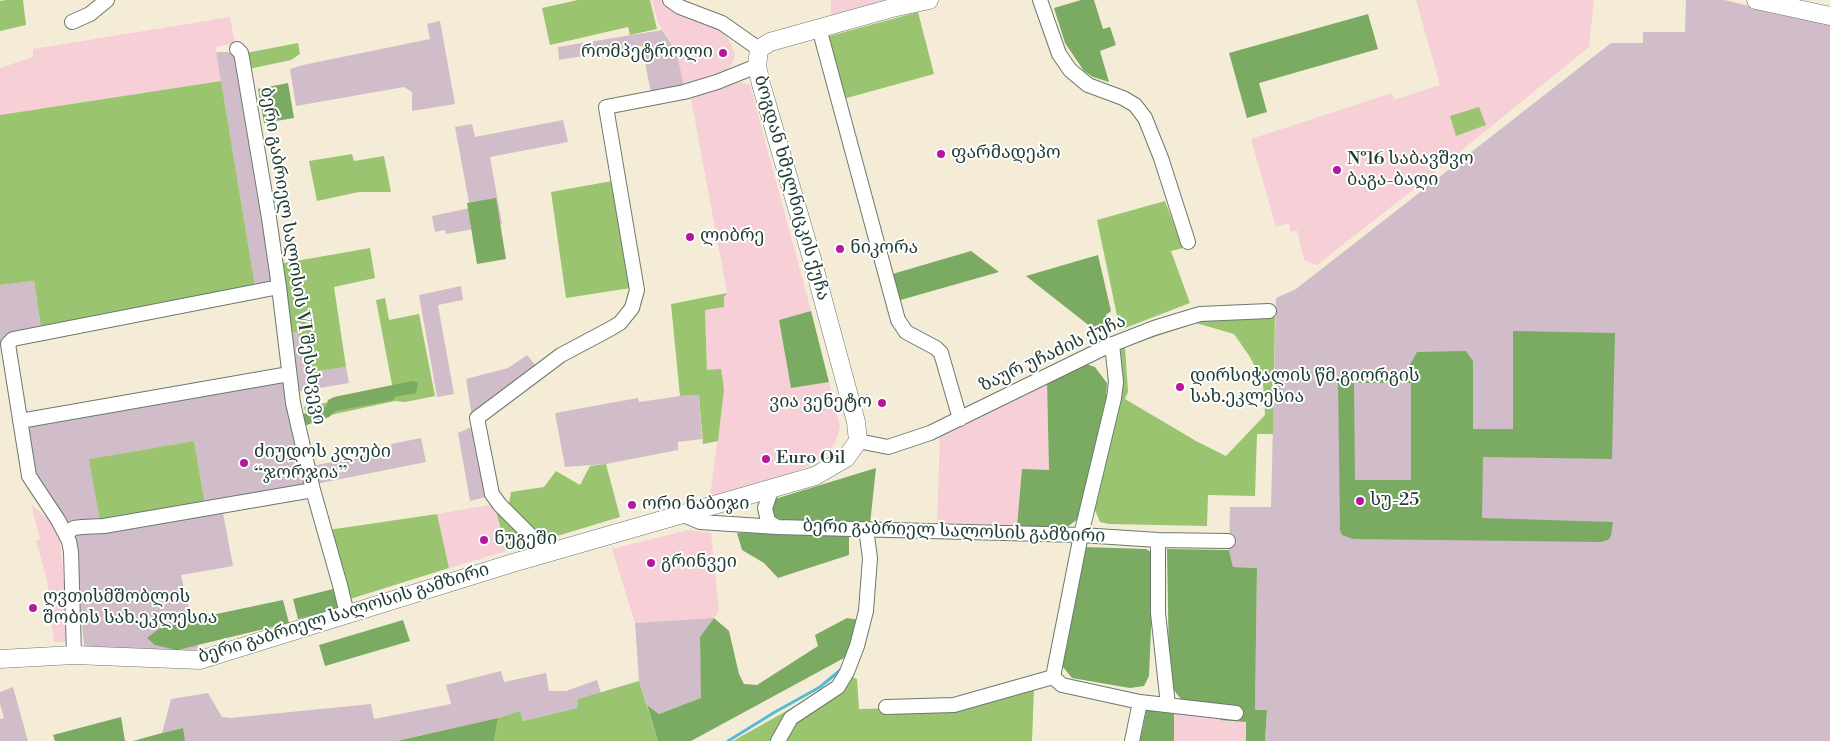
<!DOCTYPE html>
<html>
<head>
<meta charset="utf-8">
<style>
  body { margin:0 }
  canvas { display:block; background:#f4ecd7 }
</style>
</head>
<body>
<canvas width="1830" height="741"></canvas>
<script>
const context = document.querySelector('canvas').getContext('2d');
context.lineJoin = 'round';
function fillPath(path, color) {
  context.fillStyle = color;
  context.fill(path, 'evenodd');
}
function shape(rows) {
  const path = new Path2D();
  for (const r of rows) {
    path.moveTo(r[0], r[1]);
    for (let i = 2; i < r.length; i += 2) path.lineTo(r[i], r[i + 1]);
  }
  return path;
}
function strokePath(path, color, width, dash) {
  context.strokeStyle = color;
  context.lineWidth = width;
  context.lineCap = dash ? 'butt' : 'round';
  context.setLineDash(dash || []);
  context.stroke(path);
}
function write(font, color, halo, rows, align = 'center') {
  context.font = font + ' "Libre Bodoni","Noto Serif Georgian",serif';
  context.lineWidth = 4;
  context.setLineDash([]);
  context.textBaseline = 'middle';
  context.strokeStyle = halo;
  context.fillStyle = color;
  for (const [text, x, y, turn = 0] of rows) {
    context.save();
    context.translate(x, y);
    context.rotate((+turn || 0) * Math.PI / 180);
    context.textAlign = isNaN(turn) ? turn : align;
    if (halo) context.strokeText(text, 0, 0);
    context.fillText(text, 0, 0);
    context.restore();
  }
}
fillPath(shape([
  [652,0,661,0,715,25,727,36,735,54,732,64,725,73,684,87,677,53,658,23],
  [831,0,894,0,831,15],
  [1416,0,1594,0,1589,47,1419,185,1317,265,1304,260,1297,230,1291,232,1289,223,1276,227,1251,139,1392,93,1394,100,1440,85],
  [230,17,235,43,215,47,221,81,0,115,0,68,33,57,33,49],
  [741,82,750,85,811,311,779,320,791,388,829,382,840,427,835,443,829,452,814,464,789,474,710,497,724,389,721,370,707,370,705,310,727,293,691,98],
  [1047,382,1049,471,1022,470,1017,526,937,523,940,436],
  [31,504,53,524,60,541,69,637,64,642,54,642,47,580,36,541,40,539],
  [494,504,507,551,449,568,437,514],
  [688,530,711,533,719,611,714,618,635,623,612,549],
  [1174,714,1246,722,1246,741,1174,741]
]), '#f6cfd7');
fillPath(shape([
  [1686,0,1724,0,1796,17,1830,22,1830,741,1265,741,1267,710,1255,710,1257,568,1233,567,1229,550,1230,507,1271,507,1276,298,1296,289,1611,43,1643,43,1643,32,1685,32],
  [440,21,455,104,412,111,412,92,404,87,296,106,290,69,303,65,430,39,427,24],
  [662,30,677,53,684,87,651,93,642,46,559,60,558,47],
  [216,52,237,52,274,283,255,286],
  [563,120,568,142,490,157,502,224,446,234,445,230,435,232,432,216,470,208,455,127,472,124,475,137],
  [34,281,41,328,0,345,0,285],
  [461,286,463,300,438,305,454,394,437,397,419,295],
  [298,332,305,373,346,367,349,383,296,392,288,333],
  [527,355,538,368,472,417,466,379,508,368],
  [282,379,304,486,205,504,194,441,90,459,100,522,67,527,33,475,23,425],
  [699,395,702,439,678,442,678,450,606,464,565,467,555,413,638,398,639,402,680,396],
  [474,426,490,496,470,501,458,433],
  [421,438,426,462,316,484,312,466,392,450,391,444],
  [222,508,233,566,181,575,199,649,166,653,91,650,84,645,73,534],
  [714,618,700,637,702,698,659,714,647,705,639,681,635,623],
  [501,671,504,682,546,673,549,691,566,691,597,680,601,693,578,699,577,708,523,721,520,711,498,718,397,741,185,741,182,728,162,733,171,699,208,693,222,717,230,718,371,704,374,719,451,704,446,685],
  [13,687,28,741,0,741,0,719,4,718,0,704,0,692]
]), '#d1bdc9');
fillPath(shape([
  [6,0,23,0,26,25,0,31,0,1],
  [578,0,650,0,657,29,630,35,628,27,550,45,542,8],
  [918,12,934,74,843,99,826,37],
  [298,43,300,54,291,60,249,69,246,53],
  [221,81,255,286,41,328,34,281,0,285,0,115],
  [1479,107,1486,125,1456,136,1450,116],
  [352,154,354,161,384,156,391,192,359,192,317,201,309,161],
  [612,181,631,288,566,298,551,192],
  [1165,201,1183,248,1171,251,1190,303,1120,330,1097,220],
  [370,248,375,278,334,287,346,367,305,373,298,332,288,333,279,264],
  [727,293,724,297,724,307,705,310,707,370,721,369,724,389,718,441,703,444,699,395,680,396,671,304],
  [385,298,389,320,419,314,435,396,405,402,395,401,307,420,304,407,393,390,376,300],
  [1275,316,1273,434,1257,434,1255,496,1208,495,1207,526,1109,524,1100,522,1095,510,1095,495,1121,393,1121,344,1202,318],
  [1196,323,1234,334,1250,357,1263,383,1265,415,1226,456,1196,441,1125,399,1128,392,1125,347],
  [194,441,205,504,100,522,89,459],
  [606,464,620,517,507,551,494,504,509,503,511,492,544,487,556,471,580,485,590,466],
  [437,514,449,568,347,600,328,530],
  [844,673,857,679,859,709,961,707,1034,689,1032,741,733,741,820,692,837,681],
  [639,681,658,741,494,741,498,718,520,711,523,721,577,708,578,699]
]), '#9ac470');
fillPath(shape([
  [1081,0,1094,0,1103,29,1110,27,1116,45,1100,51,1109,82,1093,77,1084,71,1065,43,1054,8],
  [1368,14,1378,49,1259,83,1267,112,1247,118,1229,53],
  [288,83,294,118,264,123,258,89],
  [496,198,506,259,477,264,467,203],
  [971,251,999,272,897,301,889,275],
  [1098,255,1111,311,1106,315,1108,325,1096,331,1026,276],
  [811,311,829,382,791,388,779,320],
  [1513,331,1615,333,1612,459,1483,457,1482,518,1613,522,1611,536,1608,540,1601,542,1353,539,1342,535,1340,530,1338,379,1370,381,1382,380,1396,377,1406,372,1417,352,1466,351,1473,361,1473,429,1513,429],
  [1354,383,1411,383,1411,480,1355,480],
  [1086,364,1095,367,1107,383,1106,399,1078,519,1067,527,1017,526,1022,469,1049,470,1047,382],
  [412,381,418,383,416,393,394,397,394,400,336,411,329,417,301,427,301,414,308,413,317,408,326,407,328,400,334,397],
  [876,468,870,524,785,521,775,517,772,509,773,501,778,498],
  [737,533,849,534,849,555,778,578,764,563,742,550],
  [1084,547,1146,549,1151,552,1154,559,1149,676,1144,686,1130,688,1072,678,1063,667,1061,659],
  [1167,549,1229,550,1233,567,1257,568,1255,710,1267,710,1265,741,1246,741,1246,722,1220,720,1220,706,1191,702,1181,699,1176,693,1172,686,1169,663],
  [333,589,338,609,298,619,293,599],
  [283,600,289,623,177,650,155,645,147,638,164,625],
  [714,618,729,631,739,674,744,684,757,685,818,646,815,635,847,618,859,620,858,632,844,658,691,741,658,741,647,705,659,714,701,698,700,637],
  [403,620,410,641,325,666,319,645],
  [1147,708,1174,714,1174,741,1140,741],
  [121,717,125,741,55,741,53,735],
  [498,718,494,741,397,741],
  [183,728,185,741,133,741,162,733]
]), '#7baa62');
strokePath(shape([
  [728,741,775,712,820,687,844,667]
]), '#58bad6', 3);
const minor = shape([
  [670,0,680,7,722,23,759,49],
  [1040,0,1059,54,1070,70,1088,85,1123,98,1135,105,1145,118,1161,158,1188,242],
  [72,22,90,14,107,0],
  [819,28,898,320,906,332,936,348,941,353,960,419],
  [237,49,241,53,242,58,269,218,279,287,293,403,313,490,340,585,347,614],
  [20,421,289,374],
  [858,441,888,447,930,433,1108,346,1154,328,1200,314,1269,311],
  [772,488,765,508,768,521,777,527],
  [681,514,700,522,777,527,1081,535,1158,540,1228,541],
  [66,533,74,528,82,527,104,526,313,490],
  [1158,540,1158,613,1168,705],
  [540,555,531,536,500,505,492,494,477,418,561,355,610,329,620,323,632,308,637,290,606,107,684,92,717,82,757,66],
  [74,655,71,552,69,541,58,520,29,476,8,344,13,339,279,287],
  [1053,677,1081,535,1114,398,1116,382,1112,344],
  [1053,677,1062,685,1140,702,1236,713],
  [886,707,954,705,1053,677],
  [778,741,791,718,838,687,847,672,857,646,866,611,870,558,866,529],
  [1132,741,1140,702]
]);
const major = shape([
  [1756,0,1830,16],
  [0,659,74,655,200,660,516,562,815,476,846,458,858,441,856,422,812,259,761,84,757,66,759,49,770,42,892,8,929,0]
]);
strokePath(minor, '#6a7a6d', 16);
strokePath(major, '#6a7a6d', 19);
strokePath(minor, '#fff', 14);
strokePath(major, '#fff', 18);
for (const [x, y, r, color] of [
  [723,53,5,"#b5179e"],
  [941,154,5,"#b5179e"],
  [1337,170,5,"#b5179e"],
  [690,237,5,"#b5179e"],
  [840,249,5,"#b5179e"],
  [1180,387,5,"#b5179e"],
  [882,403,5,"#b5179e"],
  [766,459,5,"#b5179e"],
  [244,463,5,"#b5179e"],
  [1360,501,5,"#b5179e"],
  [632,505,5,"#b5179e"],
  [484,540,5,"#b5179e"],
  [651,563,5,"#b5179e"],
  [33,608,5,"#b5179e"]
]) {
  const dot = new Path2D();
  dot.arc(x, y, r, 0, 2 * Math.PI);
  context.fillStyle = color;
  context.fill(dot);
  strokePath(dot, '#fff', 2);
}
write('18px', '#1f3d34', '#fff', [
  ["რომპეტროლი",713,53,"right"],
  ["ფარმადეპო",951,154],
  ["№16 საბავშვო",1347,160],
  ["ბაგა-ბაღი",1347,181],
  ["ლიბრე",700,237],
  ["ნიკორა",850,249],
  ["დირსიჭალის წმ.გიორგის",1190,377],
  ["სახ.ეკლესია",1190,398],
  ["ვია ვენეტო",872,403,"right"],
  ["ძიუდოს კლუბი",254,453],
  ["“ჯორჯია”",254,474],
  ["Euro Oil",776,459],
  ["სუ-25",1370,501],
  ["ორი ნაბიჯი",642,505],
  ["ნუგეში",494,540],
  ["გრინვეი",661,563],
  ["ღვთისმშობლის",43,598],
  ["შობის სახ.ეკლესია",43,619]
], 'left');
write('18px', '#1f3d34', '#fff', [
  ["ბოგდან ხმელნიცკის ქუჩა",791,188,74],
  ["ბერი გაბრიელ სალოსის VI შესახვევი",292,256,81],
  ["ზაურ უჩაძის ქუჩა",1053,354,-25],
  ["ბერი გაბრიელ სალოსის გამზირი",954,532,2],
  ["ბერი გაბრიელ სალოსის გამზირი",344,614,-17]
]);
</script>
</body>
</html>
